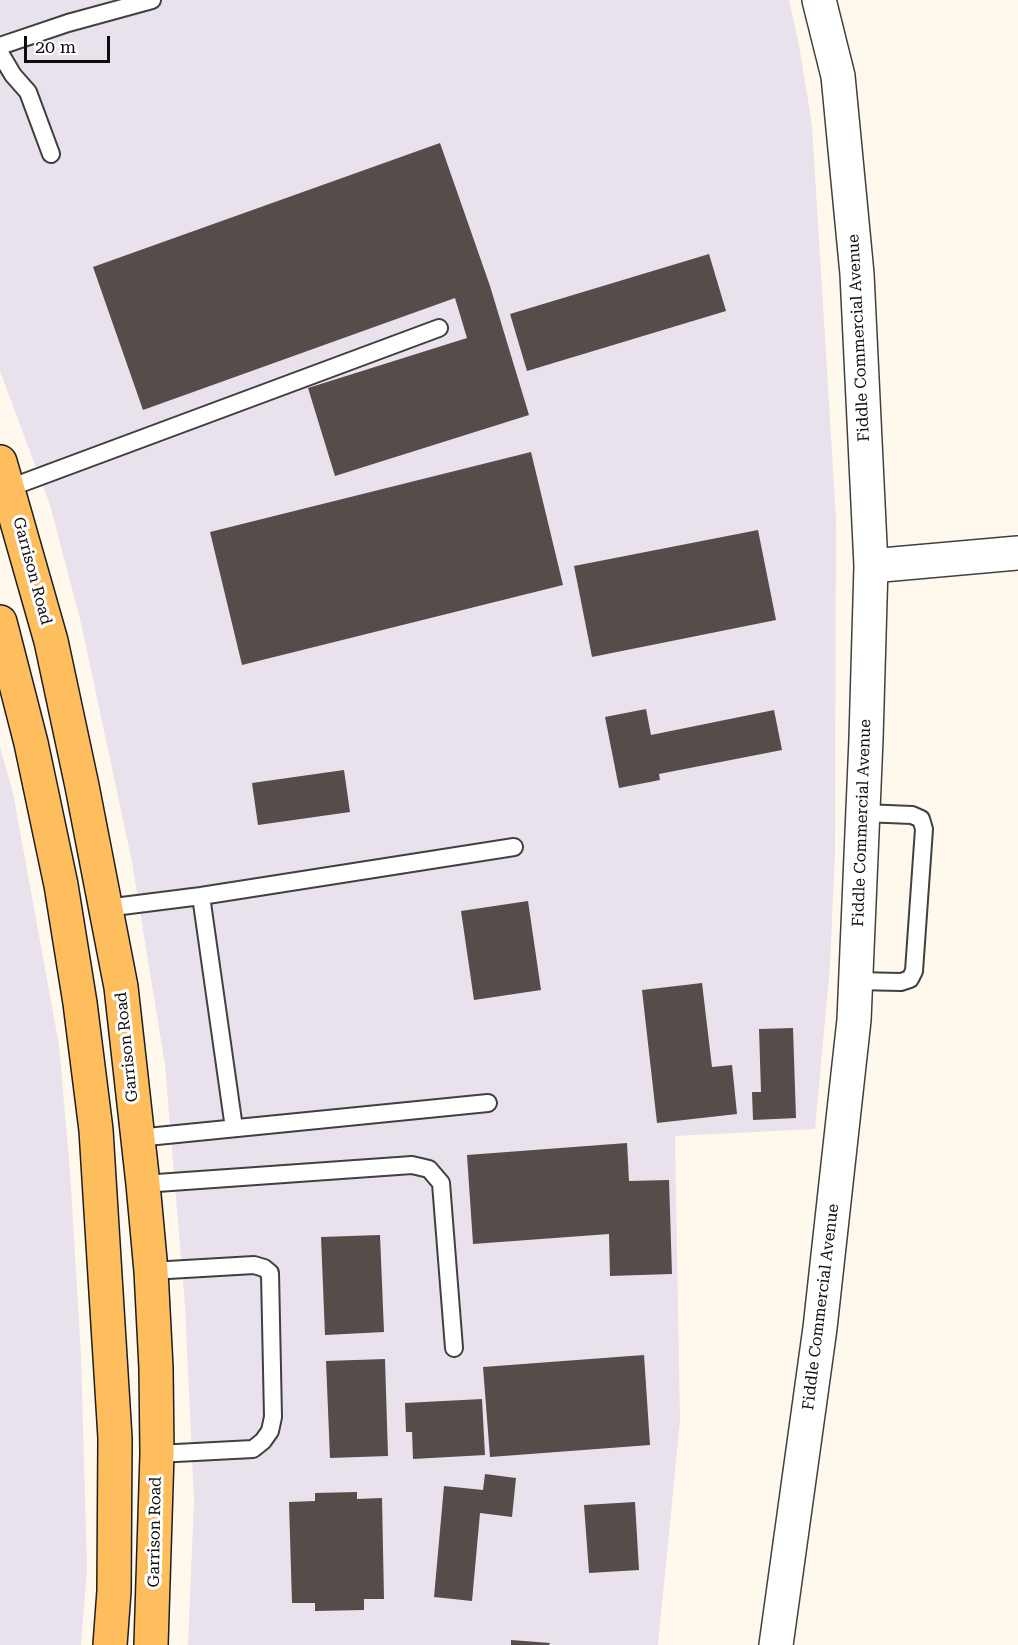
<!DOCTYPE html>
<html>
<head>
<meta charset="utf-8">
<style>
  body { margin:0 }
  #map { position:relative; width:1018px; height:1645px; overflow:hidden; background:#fff9ed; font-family:"Roboto Serif",serif }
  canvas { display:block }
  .scale { position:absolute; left:24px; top:36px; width:86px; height:27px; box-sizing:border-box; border:3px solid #0d0d0d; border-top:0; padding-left:8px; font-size:18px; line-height:21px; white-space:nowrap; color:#0d0d0d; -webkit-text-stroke:4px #fff; paint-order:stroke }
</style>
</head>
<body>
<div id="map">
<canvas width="1018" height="1645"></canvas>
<div class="scale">20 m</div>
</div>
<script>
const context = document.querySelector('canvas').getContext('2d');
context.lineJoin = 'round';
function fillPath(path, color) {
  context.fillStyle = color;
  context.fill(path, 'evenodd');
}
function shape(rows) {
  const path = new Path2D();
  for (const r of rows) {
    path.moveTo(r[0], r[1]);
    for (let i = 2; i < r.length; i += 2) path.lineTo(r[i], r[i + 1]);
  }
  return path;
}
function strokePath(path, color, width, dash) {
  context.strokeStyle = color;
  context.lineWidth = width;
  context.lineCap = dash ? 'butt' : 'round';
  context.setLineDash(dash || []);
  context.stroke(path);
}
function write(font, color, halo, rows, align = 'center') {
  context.font = font + ' "Roboto Serif",serif';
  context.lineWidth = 6;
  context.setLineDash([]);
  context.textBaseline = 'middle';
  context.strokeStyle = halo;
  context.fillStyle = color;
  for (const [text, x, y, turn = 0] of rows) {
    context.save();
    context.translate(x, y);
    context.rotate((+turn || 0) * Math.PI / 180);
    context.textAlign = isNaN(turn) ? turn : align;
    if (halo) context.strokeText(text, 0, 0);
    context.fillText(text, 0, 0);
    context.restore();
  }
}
fillPath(shape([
  [0,0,789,0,799,45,812,125,836,518,835,852,830,966,815,1129,675,1136,680,1421,658,1645,188,1645,194,1500,185,1306,165,1065,132,862,81,623,50,505,0,371],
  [0,747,13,793,59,1045,70,1171,81,1355,87,1569,81,1645,0,1645]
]), '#e9e1ec');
fillPath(shape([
  [440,143,490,286,529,415,335,476,308,388,467,338,455,298,143,410,93,267],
  [709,254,726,311,527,371,510,314],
  [531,452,563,585,242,665,210,532],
  [758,530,776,620,592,657,574,566],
  [646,709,651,735,774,710,782,750,659,774,660,780,619,788,605,717],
  [344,770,350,812,258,825,252,783],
  [528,901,541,990,474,1000,461,911],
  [702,983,712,1067,732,1065,737,1114,657,1123,642,990],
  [793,1028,796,1118,753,1120,752,1092,761,1092,759,1029],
  [627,1143,629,1181,669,1180,672,1274,610,1276,609,1234,473,1244,467,1155],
  [380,1235,384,1332,325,1335,321,1237],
  [644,1355,650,1445,490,1457,483,1367],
  [385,1359,388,1456,330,1458,326,1361],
  [482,1399,485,1455,413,1459,412,1432,406,1432,405,1403],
  [485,1474,516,1478,512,1517,480,1513,472,1601,434,1597,444,1486,483,1490],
  [357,1492,357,1499,382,1498,384,1599,364,1599,364,1610,315,1611,315,1603,292,1603,289,1502,315,1501,315,1493],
  [635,1502,639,1570,589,1573,584,1505],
  [511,1640,550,1643,549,1645,511,1645]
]), '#564c49');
const lane = shape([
  [0,46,68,23,152,0],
  [0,53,13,75,28,92,51,154],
  [9,488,439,328],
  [201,896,234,1128],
  [106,908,201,896,514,847],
  [856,981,901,982,910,979,914,971,924,829,921,819,912,815,863,813],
  [137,1138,488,1103],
  [143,1184,412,1165,429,1169,441,1183,454,1348],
  [151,1271,254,1265,264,1268,270,1273,273,1417,270,1431,263,1441,253,1449,157,1454]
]);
const street = shape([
  [871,566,1018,553],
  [776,1645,820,1328,854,1020,866,739,871,566,857,274,838,76,819,0]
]);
const primary = shape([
  [0,462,51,641,82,786,121,987,143,1184,151,1271,156,1368,157,1454,151,1645],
  [0,622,31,743,61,885,80,1003,96,1130,115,1438,114,1591,110,1645]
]);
strokePath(lane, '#404040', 20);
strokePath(street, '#404040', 36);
strokePath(primary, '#1e1e1e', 36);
strokePath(lane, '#fff', 16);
strokePath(street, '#fff', 33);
strokePath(primary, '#ffbe5d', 33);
write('16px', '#0d0d0d', '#fff', [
  ["Fiddle Commercial Avenue",859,338,-93],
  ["Garrison Road",32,571,75],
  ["Fiddle Commercial Avenue",862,823,-88],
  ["Garrison Road",127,1047,-96],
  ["Fiddle Commercial Avenue",821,1307,-83],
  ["Garrison Road",155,1532,-89]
]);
</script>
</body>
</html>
